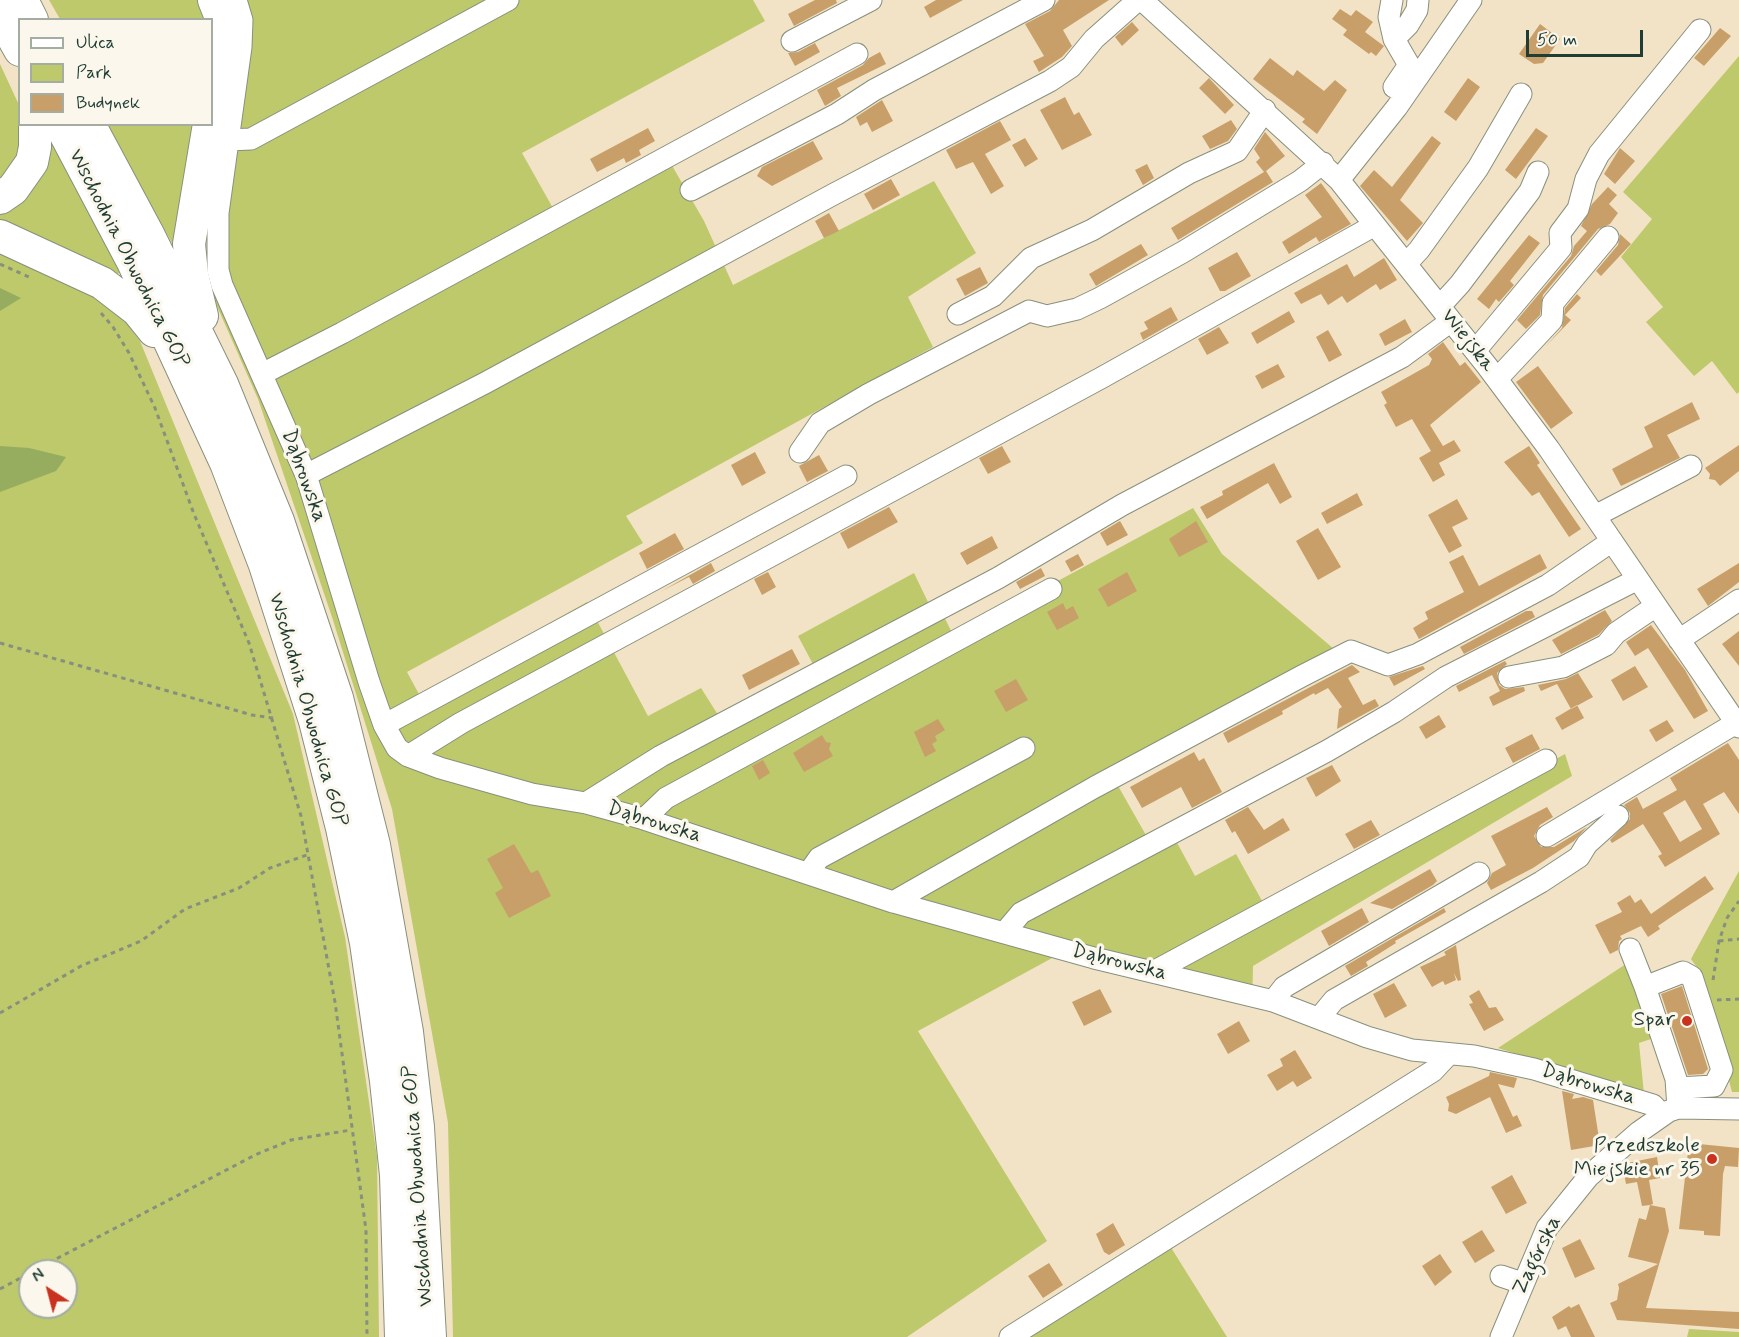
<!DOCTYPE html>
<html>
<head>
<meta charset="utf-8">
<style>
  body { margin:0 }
  #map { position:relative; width:1739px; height:1337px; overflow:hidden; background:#f2e3c6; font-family:Mynerve,sans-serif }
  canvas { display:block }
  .legend { position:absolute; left:18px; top:18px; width:195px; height:108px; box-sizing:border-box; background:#fbf7ec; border:2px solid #a3ada2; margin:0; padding:8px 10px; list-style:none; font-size:18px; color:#1f3d34 }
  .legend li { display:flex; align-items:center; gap:12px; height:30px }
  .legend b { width:30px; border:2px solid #a3ada2 }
  .north { position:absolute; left:18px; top:1259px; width:60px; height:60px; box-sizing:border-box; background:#fbf7ec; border:2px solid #a3ada2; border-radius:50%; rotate:324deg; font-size:16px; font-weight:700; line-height:24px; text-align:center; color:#1f3d34 }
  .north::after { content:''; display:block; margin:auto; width:21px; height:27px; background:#c8321e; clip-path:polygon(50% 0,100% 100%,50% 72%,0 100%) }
  .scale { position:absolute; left:1526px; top:30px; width:117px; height:27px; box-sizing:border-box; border:3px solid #1f3d34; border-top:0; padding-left:8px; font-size:18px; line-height:21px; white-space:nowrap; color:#1f3d34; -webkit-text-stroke:4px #fbf7ec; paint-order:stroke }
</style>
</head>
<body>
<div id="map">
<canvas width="1739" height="1337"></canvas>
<ul class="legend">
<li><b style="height:8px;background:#fff"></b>Ulica</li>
<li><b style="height:16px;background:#bdc96b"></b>Park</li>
<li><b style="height:16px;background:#c99f69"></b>Budynek</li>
</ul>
<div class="north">N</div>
<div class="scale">50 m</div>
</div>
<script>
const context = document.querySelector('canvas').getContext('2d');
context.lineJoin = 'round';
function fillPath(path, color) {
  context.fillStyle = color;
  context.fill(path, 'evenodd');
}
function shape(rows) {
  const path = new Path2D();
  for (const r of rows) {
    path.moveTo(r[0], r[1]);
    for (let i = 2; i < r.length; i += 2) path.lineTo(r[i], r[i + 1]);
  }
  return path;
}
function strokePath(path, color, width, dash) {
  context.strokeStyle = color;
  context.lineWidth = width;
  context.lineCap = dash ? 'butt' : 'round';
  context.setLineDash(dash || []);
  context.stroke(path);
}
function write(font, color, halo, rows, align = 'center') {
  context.font = font + ' Mynerve,sans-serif';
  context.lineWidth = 6;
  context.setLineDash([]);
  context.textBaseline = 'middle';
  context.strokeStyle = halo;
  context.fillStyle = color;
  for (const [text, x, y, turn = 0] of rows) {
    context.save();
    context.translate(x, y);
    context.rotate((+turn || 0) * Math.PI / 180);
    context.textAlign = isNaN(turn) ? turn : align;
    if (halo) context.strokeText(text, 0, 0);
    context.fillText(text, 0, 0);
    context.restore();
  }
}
fillPath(shape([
  [49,0,202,0,209,19,60,19],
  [223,0,753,0,765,21,522,153,554,210,663,150,704,221,733,285,934,181,976,253,908,297,933,347,626,516,643,543,407,672,420,696,587,602,648,716,701,688,720,718,815,668,798,636,914,573,928,602,936,600,954,637,1193,508,1222,554,1334,649,1113,777,1147,837,1168,826,1195,876,1236,854,1271,917,1565,754,1572,776,1253,966,1252,1006,1054,957,918,1031,1047,1241,907,1337,453,1337,448,1123,392,809,332,617,258,399,205,279],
  [1739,56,1739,392,1737,394,1712,361,1694,376,1646,322,1663,307,1621,257,1652,219,1623,192],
  [0,64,19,105,20,124,29,145,0,189],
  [45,125,124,270,109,279,0,228,0,206],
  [106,125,201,125,184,236,172,243],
  [0,250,57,274,116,309,140,341,293,714,345,937,377,1157,379,1337,0,1337],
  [30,1271,66,1271,66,1307,30,1307],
  [1739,871,1739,1092,1732,1092,1701,973,1691,959],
  [1629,962,1652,1025,1647,1028,1651,1039,1639,1043,1644,1094,1498,1048],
  [1165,1238,1227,1337,1002,1337],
  [1689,1329,1739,1332,1739,1337,1687,1337]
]), '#bdc96b');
fillPath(shape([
  [0,288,21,298,0,311],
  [0,446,29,448,66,457,56,471,0,492]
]), '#96ad5f');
fillPath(shape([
  [815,0,836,0,837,3,794,26,788,14],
  [936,0,963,0,930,18,924,7],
  [1059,0,1109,0,1063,30,1072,46,1062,57,1039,72,1033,61,1044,56,1025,24,1050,11],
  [1340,9,1351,16,1356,10,1373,22,1365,32,1384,46,1376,56,1371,52,1369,54,1343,35,1347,30,1332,19],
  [1132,22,1139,30,1122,46,1115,37],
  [1540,24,1560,39,1543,63,1534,64,1519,54],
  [1720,28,1731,36,1704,66,1694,58],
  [815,43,820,52,795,66,788,53,798,52],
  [880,52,886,64,837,88,841,96,825,106,817,90,863,65,869,58],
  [1270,58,1293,76,1297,70,1324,91,1335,80,1347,90,1317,134,1302,122,1305,119,1253,79],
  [1209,78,1234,105,1225,114,1199,88],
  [1468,78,1480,87,1456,121,1444,112],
  [1065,97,1074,115,1079,112,1092,135,1062,150,1040,110],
  [882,100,893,121,872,132,867,122,860,126,856,117],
  [1231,120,1237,129,1228,141,1210,149,1202,136],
  [1000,121,1011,140,985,154,1004,186,991,194,973,162,956,169,946,150],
  [648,128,655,141,639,150,641,155,626,163,624,158,597,172,590,159],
  [1536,128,1548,136,1516,179,1505,170],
  [1265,132,1285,156,1266,171,1273,182,1178,240,1171,228,1264,172,1256,162,1260,158,1254,149],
  [1432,136,1441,143,1400,200,1423,223,1407,241,1360,186,1374,170,1392,187],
  [1025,138,1038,159,1025,167,1012,145],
  [813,141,823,159,772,186,757,176,762,167],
  [1620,148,1635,161,1615,184,1604,174],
  [1147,164,1154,178,1143,185,1135,170],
  [891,179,900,195,873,210,864,194],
  [1321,183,1351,224,1319,242,1316,237,1289,254,1282,242,1322,217,1305,195],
  [1608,187,1617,195,1609,204,1618,213,1610,224,1598,229,1543,295,1540,315,1526,329,1517,320,1571,256,1574,246,1587,231,1581,226,1592,204],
  [829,213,839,231,824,238,815,221],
  [1620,234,1631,244,1601,276,1596,271,1618,245],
  [1529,235,1540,243,1510,281,1514,285,1499,302,1496,299,1489,309,1477,299],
  [1141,244,1148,255,1096,286,1089,274],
  [1237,252,1251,276,1225,291,1220,291,1208,268],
  [1384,258,1397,280,1380,290,1376,284,1347,303,1342,296,1328,305,1321,294,1301,304,1294,293,1347,264,1354,277],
  [980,267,988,283,965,296,956,279],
  [1577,294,1581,298,1565,315,1571,320,1545,347,1562,328,1565,308],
  [1171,307,1178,320,1143,340,1140,333,1148,329,1144,322],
  [1289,311,1295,322,1257,344,1251,333],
  [1405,319,1412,332,1385,346,1379,334],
  [1219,327,1229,343,1207,355,1198,339],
  [1328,330,1342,355,1329,362,1316,337],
  [1443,342,1460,366,1465,362,1481,382,1430,425,1443,446,1454,440,1461,451,1439,463,1445,475,1433,482,1419,458,1431,451,1412,419,1396,427,1384,405,1387,403,1381,392,1429,365,1432,359,1428,354],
  [1278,364,1285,377,1262,389,1255,376],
  [1538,366,1573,413,1551,429,1516,382],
  [1692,402,1700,419,1667,435,1680,458,1621,486,1612,469,1653,447,1644,427],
  [1739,445,1739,471,1720,486,1715,480,1709,479,1710,474,1705,468],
  [1002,446,1011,462,988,474,979,458],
  [1529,446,1540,463,1537,465,1581,529,1569,537,1539,492,1532,496,1504,462],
  [755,452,766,473,742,486,731,465],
  [819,455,828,471,807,482,799,466],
  [1274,463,1292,497,1280,504,1268,483,1207,519,1200,507,1223,495,1222,491],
  [1357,493,1363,505,1327,524,1321,513],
  [1457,499,1468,519,1452,527,1462,546,1449,553,1428,515],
  [889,507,898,522,848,549,840,533],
  [1120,521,1128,535,1107,546,1100,533],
  [1196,521,1208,542,1179,557,1169,539],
  [1318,528,1341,567,1318,580,1296,541],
  [675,533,684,549,647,569,639,553],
  [992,536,998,548,967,565,960,553],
  [1078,554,1084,565,1071,572,1065,561],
  [1540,554,1547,568,1419,639,1413,628,1428,619,1425,612,1464,592,1449,562,1463,555,1479,586],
  [711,563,715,571,693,584,689,577,660,592],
  [1739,563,1739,582,1708,606,1697,589],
  [1041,568,1045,576,1020,589,1016,582],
  [768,572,776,587,762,595,754,579],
  [1127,572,1137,591,1108,607,1098,589],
  [1063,603,1066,610,1073,606,1079,618,1057,630,1047,612],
  [1605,610,1612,621,1598,635,1561,654,1552,640],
  [1526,611,1532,611,1535,617,1464,654,1460,647],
  [1651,625,1685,670,1708,711,1694,719,1648,648,1635,656,1626,642],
  [1739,631,1739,666,1722,644],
  [792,649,800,664,749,690,742,675],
  [1505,661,1507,664,1497,673,1499,685,1505,689,1524,687,1525,691,1493,706,1489,697,1500,691,1492,675,1459,692,1456,686],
  [1352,665,1360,672,1348,678,1363,705,1375,699,1379,706,1337,729,1339,709,1342,707,1328,688,1315,695,1314,693,1282,711,1283,714,1228,743,1223,733],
  [1423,666,1425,669,1394,686,1389,677],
  [1635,666,1648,687,1623,701,1611,680],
  [1578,673,1593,697,1571,709,1557,684,1541,691,1538,685,1566,679],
  [1016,679,1028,700,1006,712,994,691],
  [1577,705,1584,718,1562,730,1555,718],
  [1439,715,1446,727,1426,739,1419,727],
  [938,719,945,730,935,736,937,741,932,744,936,751,925,757,914,732],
  [1667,720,1674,731,1656,742,1649,730],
  [1532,734,1540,749,1513,763,1505,748],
  [822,735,826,742,831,743,829,749,833,756,804,772,793,753],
  [1728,743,1739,760,1739,814,1724,792,1703,804,1720,834,1665,867,1658,856,1662,854,1643,824,1612,843,1610,840,1630,819,1630,813,1624,805,1637,797,1643,809,1677,790,1670,778],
  [1685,800,1702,829,1680,842,1663,813],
  [1194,752,1199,761,1204,758,1222,792,1192,808,1181,787,1142,808,1130,787],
  [763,760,770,773,759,780,752,766],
  [1332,765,1341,781,1316,797,1306,778],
  [1248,807,1264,830,1283,818,1290,830,1248,854,1235,831,1232,833,1225,820],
  [1547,807,1553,817,1540,825,1534,836,1541,847,1554,847,1587,827,1574,841,1533,868,1491,890,1487,883,1492,873,1506,865,1491,836],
  [1371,820,1380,835,1354,849,1345,834],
  [514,844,531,873,538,870,551,896,509,918,495,893,503,888,487,859],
  [1430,869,1437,881,1433,885,1392,909,1370,903],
  [1705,876,1714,889,1674,915,1658,926,1660,929,1648,937,1641,926,1620,936,1622,939,1619,941,1618,950,1610,954,1595,925,1622,912,1617,903,1630,895,1635,903,1641,899,1651,914],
  [1362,908,1369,922,1329,946,1321,931],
  [1444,908,1446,912,1395,941,1396,943,1366,962,1368,966,1351,976,1345,966],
  [1456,945,1461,980,1458,981,1454,973,1456,980,1445,985,1443,981,1432,987,1420,967,1446,955,1444,952],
  [1394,983,1407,1006,1385,1018,1373,994],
  [1682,986,1708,1069,1703,1074,1688,1075,1661,994],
  [1100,989,1112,1012,1084,1026,1072,1002],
  [1479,990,1489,1008,1496,1007,1504,1020,1484,1031,1469,1004,1473,1003,1469,996],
  [1239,1021,1250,1041,1228,1054,1217,1034],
  [1295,1050,1312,1078,1297,1087,1293,1081,1277,1091,1267,1075,1283,1066,1280,1059],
  [1490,1072,1517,1078,1514,1088,1498,1084,1513,1117,1517,1115,1522,1126,1506,1133,1490,1097,1456,1114,1448,1111,1449,1104,1446,1097,1489,1076],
  [1562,1091,1574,1094,1572,1099,1583,1097,1593,1100,1600,1145,1571,1150],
  [1689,1143,1739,1148,1738,1167,1725,1166,1723,1174,1720,1236,1704,1235,1704,1231,1679,1229],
  [1657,1157,1660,1178,1649,1180,1653,1204,1650,1205,1665,1208,1669,1231,1646,1308,1739,1312,1739,1329,1617,1320,1610,1303,1617,1300,1619,1288,1618,1284,1658,1264,1628,1257,1639,1218,1646,1220,1650,1205,1642,1206,1637,1182,1626,1184,1622,1164],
  [1512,1175,1527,1203,1506,1214,1491,1187],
  [1113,1223,1125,1245,1109,1255,1104,1252,1096,1234],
  [1482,1230,1495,1251,1475,1263,1462,1242],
  [1580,1239,1595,1269,1575,1278,1562,1248],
  [1440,1254,1452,1272,1435,1286,1422,1266],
  [1049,1263,1063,1285,1043,1298,1028,1276],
  [1579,1304,1595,1337,1571,1337,1566,1326,1558,1330,1552,1317,1569,1306,1571,1308]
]), '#c99f69');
const minor = shape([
  [236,0,242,20,241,47,218,213,218,270,222,285,306,475,369,682,384,725,397,748,408,756,440,768,532,794,586,803,644,819,893,902,1094,958,1273,1001,1367,1037,1412,1050,1474,1056,1534,1069,1653,1105,1662,1115],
  [1142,0,1339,180,1487,366,1549,449,1739,727],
  [1392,0,1389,17,1394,39,1409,65,1394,87],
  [1394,39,1408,25,1417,10,1418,0],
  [792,41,871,0],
  [228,140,251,139,508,0],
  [1339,180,1397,107,1471,0],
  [691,190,837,114,874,90,1044,0],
  [1406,264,1419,250,1478,168,1521,94],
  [1440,306,1460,284,1530,191,1538,172],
  [958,314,993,296,1031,258,1092,230,1189,173,1237,151,1265,110],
  [1475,351,1561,248,1560,233,1578,209,1586,179,1599,154,1700,30],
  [262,374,342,333,857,54],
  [1497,379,1552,320,1553,303,1608,237],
  [800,452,820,423,869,394,1029,311,1047,316,1077,309,1100,298,1183,252,1300,181,1323,163],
  [306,475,485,383,834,194,1050,81,1071,67,1094,39,1138,0],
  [1595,516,1691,466],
  [1679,640,1739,600],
  [1509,677,1563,667,1606,645,1616,633,1656,606],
  [384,725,846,476],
  [408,756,461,723,1101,378,1375,225],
  [586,803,661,756,998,578,1122,505,1402,357,1451,321],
  [644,819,666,798,1051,589],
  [1547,836,1736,723],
  [809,872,819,858,1024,748],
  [893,902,1095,787,1302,676,1351,651,1388,665,1418,654,1548,585,1612,541],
  [1005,932,1021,913,1327,751,1394,712,1446,677,1638,579],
  [1630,949,1645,987],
  [1153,972,1546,760],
  [1273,1001,1284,987,1479,873],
  [1320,1017,1334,1000,1541,882,1579,857,1587,844,1618,816],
  [1678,1088,1714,1086,1722,1070,1692,977,1683,972,1645,987,1676,1079,1678,1108],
  [1501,1276,1522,1283],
  [1010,1337,1433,1071,1448,1055],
  [1501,1337,1547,1228,1589,1176,1639,1132,1669,1111,1678,1108,1739,1109]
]);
const highway = shape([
  [22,0,32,20],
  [0,14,20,50],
  [212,109,221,62,222,42,220,15,214,0],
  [60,124,133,262,226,463,265,565,315,721,342,828,366,943,386,1081,396,1175,401,1337],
  [89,124,149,236,222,384,278,521,337,698,374,845,407,1032,418,1127,430,1337],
  [0,198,13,189,32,162,35,147,35,124],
  [0,236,102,283,137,310,154,331],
  [202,316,192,274,189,244,209,124]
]);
strokePath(minor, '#88907d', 23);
strokePath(highway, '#88907d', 34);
strokePath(shape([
  [0,264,29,277],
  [101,313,113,327,129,353,155,408,194,514,249,643,301,816,335,1002,366,1230,367,1337],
  [0,643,252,715,273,718],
  [1719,941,1739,939],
  [1713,980,1719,941,1727,918,1739,901],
  [1717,1000,1739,999],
  [0,1013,81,966,141,941,185,909,239,888,270,868,307,855],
  [33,1271,255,1155,291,1140,351,1130],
  [0,1289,30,1273]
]), '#88907d', 3, [4.5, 4.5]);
strokePath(minor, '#fff', 21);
strokePath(highway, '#fff', 32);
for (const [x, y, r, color] of [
  [1687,1021,6,"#c8321e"],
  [1712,1159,6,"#c8321e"]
]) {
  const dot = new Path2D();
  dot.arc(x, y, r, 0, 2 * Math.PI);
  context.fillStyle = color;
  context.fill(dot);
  strokePath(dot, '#fbf7ec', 2);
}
write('21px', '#1f3d34', '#fbf7ec', [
  ["Wschodnia Obwodnica GOP",128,259,63],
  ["Wiejska",1467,341,52],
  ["Dąbrowska",303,476,70],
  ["Wschodnia Obwodnica GOP",307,710,74],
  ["Dąbrowska",654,823,17],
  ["Dąbrowska",1119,963,14],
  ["Dąbrowska",1588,1085,17],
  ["Wschodnia Obwodnica GOP",419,1186,-94],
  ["Zagórska",1538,1256,-64]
]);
write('21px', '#1f3d34', '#fbf7ec', [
  ["Spar",1675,1021],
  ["Przedszkole",1700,1147],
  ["Miejskie nr 35",1700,1171]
], 'right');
</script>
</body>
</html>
